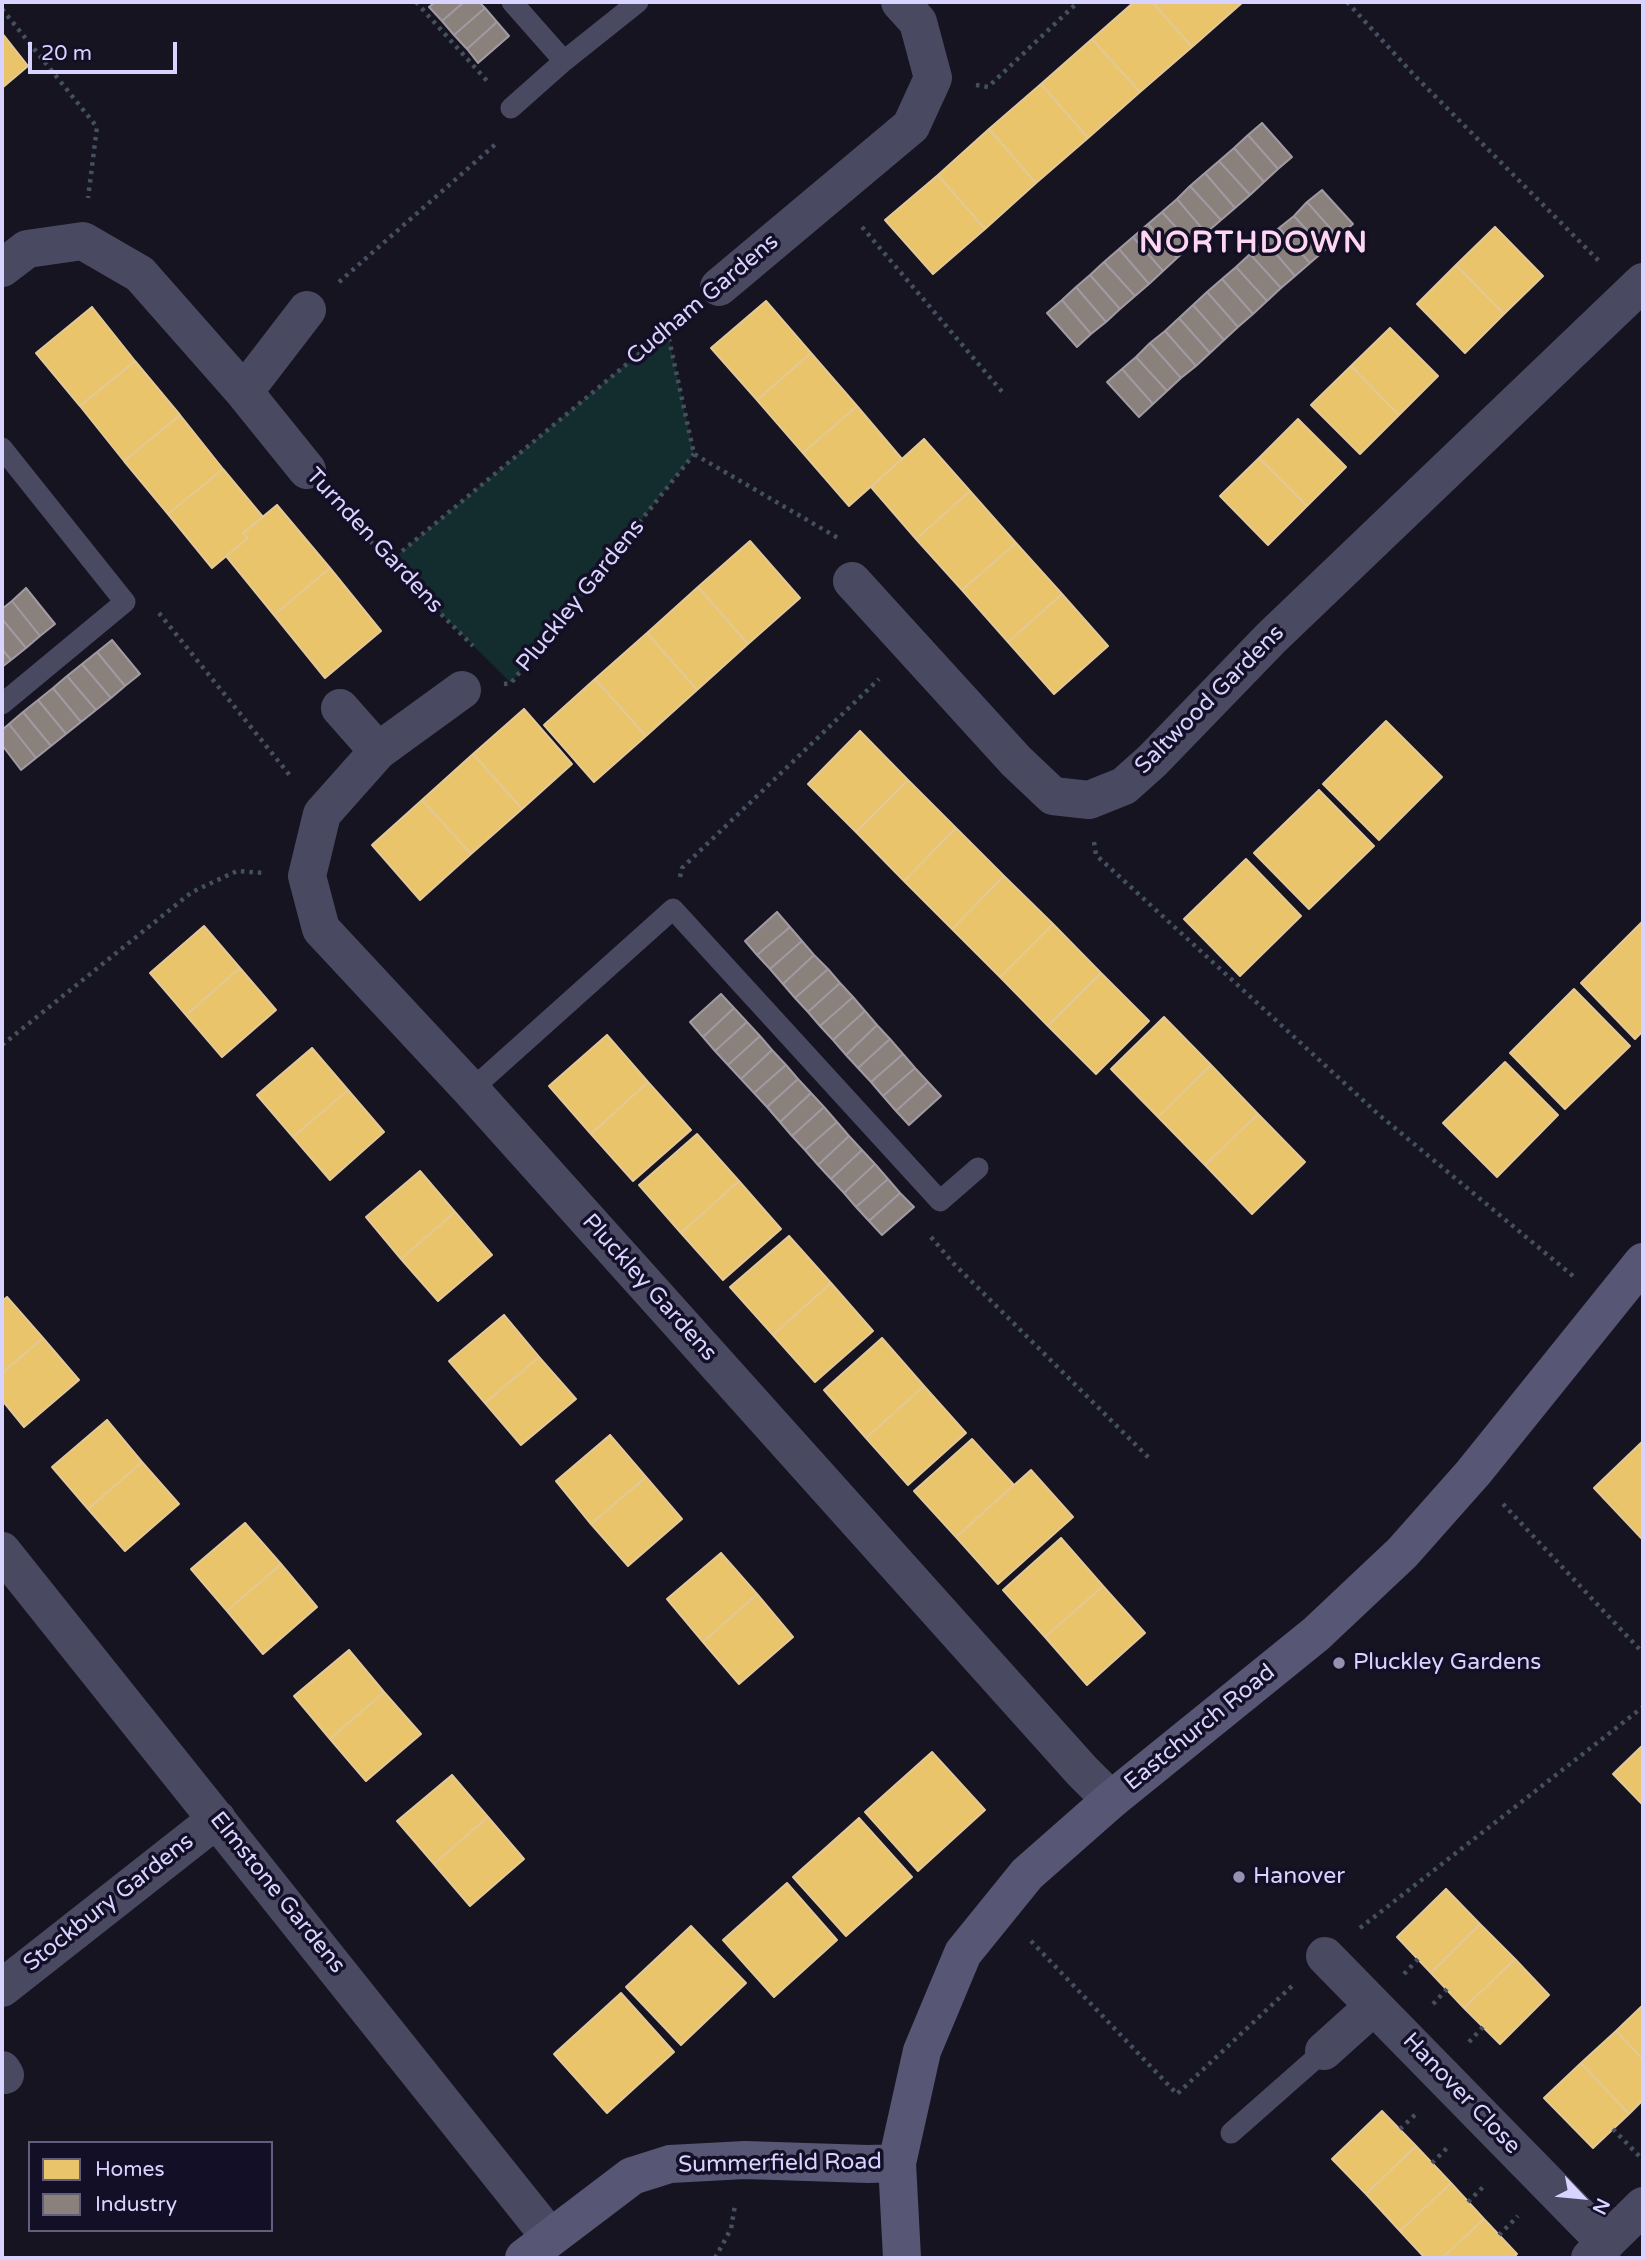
<!DOCTYPE html>
<html>
<head>
<meta charset="utf-8">
<style>
  body { margin:0 }
  #map { position:relative; width:1645px; height:2260px; overflow:hidden; background:#161421; font-family:"Varela Round",sans-serif }
  canvas { display:block }
  .frame { position:absolute; inset:0; border:4px solid #d9d4ff; pointer-events:none }
  .legend { position:absolute; left:28px; top:2141px; width:245px; height:91px; box-sizing:border-box; background:#130f26; border:2px solid #625e7d; margin:0; padding:9px 12px; list-style:none; font-size:21px; color:#d9d4ff }
  .legend li { display:flex; align-items:center; gap:14px; height:35px }
  .legend b { width:35px; border:2px solid #625e7d }
  .north { position:absolute; left:1547px; top:2162px; width:70px; height:70px; -webkit-text-stroke:5px #130f26; paint-order:stroke; rotate:116deg; font-size:19px; font-weight:700; line-height:28px; text-align:center; color:#d9d4ff }
  .north::after { content:''; display:block; margin:auto; width:24px; height:32px; background:#d9d4ff; clip-path:polygon(50% 0,100% 100%,50% 72%,0 100%) }
  .scale { position:absolute; left:28px; top:42px; width:149px; height:32px; box-sizing:border-box; border:4px solid #d9d4ff; border-top:0; padding-left:9px; font-size:21px; line-height:24px; white-space:nowrap; color:#d9d4ff; -webkit-text-stroke:5px #130f26; paint-order:stroke }
</style>
</head>
<body>
<div id="map">
<canvas width="1645" height="2260"></canvas>
<div class="frame"></div>
<ul class="legend">
<li><b style="height:19px;background:#e9c46a"></b>Homes</li>
<li><b style="height:19px;background:#8a817c"></b>Industry</li>
</ul>
<div class="north">N</div>
<div class="scale">20 m</div>
</div>
<script>
const context = document.querySelector('canvas').getContext('2d');
context.lineJoin = 'round';
function fillPath(path, color) {
  context.fillStyle = color;
  context.fill(path, 'evenodd');
}
function shape(rows) {
  const path = new Path2D();
  for (const r of rows) {
    path.moveTo(r[0], r[1]);
    for (let i = 2; i < r.length; i += 2) path.lineTo(r[i], r[i + 1]);
  }
  return path;
}
function strokePath(path, color, width, dash) {
  context.strokeStyle = color;
  context.lineWidth = width;
  context.lineCap = dash ? 'butt' : 'round';
  context.setLineDash(dash || []);
  context.stroke(path);
}
function write(font, color, halo, rows, align = 'center') {
  context.font = font + ' "Varela Round",sans-serif';
  context.lineWidth = 7;
  context.setLineDash([]);
  context.textBaseline = 'middle';
  context.strokeStyle = halo;
  context.fillStyle = color;
  for (const [text, x, y, turn = 0] of rows) {
    context.save();
    context.translate(x, y);
    context.rotate((+turn || 0) * Math.PI / 180);
    context.textAlign = isNaN(turn) ? turn : align;
    if (halo) context.strokeText(text, 0, 0);
    context.fillText(text, 0, 0);
    context.restore();
  }
}
fillPath(shape([
  [667,330,694,454,511,683,389,562]
]), '#132c2d');
const homes = shape([
  [1134,2,1152,2,1192,47,1140,92,1092,39,1134,2],
  [1152,2,1243,2,1192,47,1152,2],
  [2,33,28,66,2,88,2,33],
  [1092,39,1140,92,1088,138,1041,84,1092,39],
  [1041,84,1088,138,1036,183,989,129,1041,84],
  [989,129,1036,183,985,229,938,175,989,129],
  [938,175,985,229,933,274,885,220,938,175],
  [1495,227,1543,276,1504,314,1456,265,1495,227],
  [1456,265,1504,314,1465,353,1417,304,1456,265],
  [766,301,811,353,757,400,711,348,766,301],
  [92,307,135,361,80,406,36,353,92,307],
  [1390,328,1438,376,1399,415,1351,366,1390,328],
  [811,353,857,406,803,453,757,400,811,353],
  [135,361,180,415,124,461,80,406,135,361],
  [1351,366,1399,415,1360,454,1311,405,1351,366],
  [857,406,902,459,849,506,803,453,857,406],
  [180,415,223,469,168,514,124,461,180,415],
  [1298,419,1346,467,1307,506,1259,458,1298,419],
  [924,439,970,491,916,539,871,487,924,439],
  [1259,458,1307,506,1268,545,1220,496,1259,458],
  [223,469,263,517,243,533,248,538,212,568,168,514,223,469],
  [970,491,1016,543,962,590,916,539,970,491],
  [277,505,330,568,274,615,226,556,248,538,243,533,277,505],
  [750,541,800,598,748,644,698,587,750,541],
  [1016,543,1062,594,1008,642,962,590,1016,543],
  [330,568,381,631,325,678,274,615,330,568],
  [698,587,748,644,697,690,647,633,698,587],
  [1062,594,1108,646,1054,694,1008,642,1062,594],
  [647,633,697,690,646,736,595,679,647,633],
  [595,679,646,736,594,782,544,725,595,679],
  [524,709,572,764,522,809,473,754,524,709],
  [1386,721,1442,777,1379,840,1323,784,1386,721],
  [860,731,908,780,856,832,808,784,860,731],
  [473,754,522,809,471,854,422,800,473,754],
  [908,780,956,828,904,881,856,832,908,780],
  [1319,790,1374,846,1309,909,1254,853,1319,790],
  [422,800,471,854,420,900,372,845,422,800],
  [956,828,1004,876,952,929,904,881,956,828],
  [1246,859,1301,916,1240,976,1184,919,1246,859],
  [1004,876,1053,924,1000,977,952,929,1004,876],
  [1643,921,1643,1031,1635,1039,1581,983,1643,921],
  [1053,924,1101,973,1048,1026,1000,977,1053,924],
  [204,926,240,968,186,1015,150,973,204,926],
  [240,968,276,1010,222,1057,186,1015,240,968],
  [1101,973,1149,1021,1096,1074,1048,1026,1101,973],
  [1574,989,1630,1046,1565,1109,1510,1053,1574,989],
  [1164,1017,1211,1065,1158,1117,1111,1069,1164,1017],
  [607,1035,648,1082,591,1134,549,1086,607,1035],
  [312,1048,348,1090,293,1137,257,1095,312,1048],
  [1505,1062,1558,1115,1497,1177,1443,1123,1505,1062],
  [1211,1065,1258,1114,1205,1165,1158,1117,1211,1065],
  [648,1082,691,1130,633,1181,591,1134,648,1082],
  [348,1090,384,1132,330,1180,293,1137,348,1090],
  [1258,1114,1305,1162,1252,1214,1205,1165,1258,1114],
  [697,1134,739,1181,681,1233,639,1185,697,1134],
  [420,1171,455,1212,401,1259,366,1217,420,1171],
  [739,1181,781,1229,723,1280,681,1233,739,1181],
  [455,1212,492,1255,438,1301,401,1259,455,1212],
  [789,1236,831,1283,773,1335,730,1287,789,1236],
  [831,1283,873,1331,815,1382,773,1335,831,1283],
  [7,1297,43,1338,2,1373,2,1301,7,1297],
  [504,1315,539,1357,485,1403,449,1361,504,1315],
  [43,1338,79,1380,24,1427,2,1400,2,1373,43,1338],
  [882,1338,924,1386,866,1438,824,1390,882,1338],
  [539,1357,576,1399,521,1445,485,1403,539,1357],
  [924,1386,966,1433,908,1485,866,1438,924,1386],
  [107,1420,142,1462,88,1509,52,1467,107,1420],
  [610,1435,646,1477,591,1524,556,1481,610,1435],
  [972,1439,1014,1485,956,1537,914,1491,972,1439],
  [1643,1441,1643,1540,1594,1488,1643,1441],
  [142,1462,179,1504,125,1551,88,1509,142,1462],
  [1031,1470,1073,1517,998,1584,956,1537,1031,1470],
  [646,1477,682,1519,628,1566,591,1524,646,1477],
  [245,1523,281,1564,227,1611,191,1569,245,1523],
  [1061,1538,1103,1586,1045,1637,1003,1590,1061,1538],
  [721,1553,757,1594,703,1642,667,1599,721,1553],
  [281,1564,317,1607,263,1654,227,1611,281,1564],
  [1103,1586,1145,1633,1087,1685,1045,1637,1103,1586],
  [757,1594,793,1637,739,1684,703,1642,757,1594],
  [349,1650,384,1692,330,1739,294,1696,349,1650],
  [384,1692,421,1734,366,1781,330,1739,384,1692],
  [1643,1745,1643,1805,1613,1774,1643,1745],
  [932,1752,985,1810,918,1871,865,1812,932,1752],
  [452,1775,488,1817,434,1864,397,1821,452,1775],
  [488,1817,524,1859,470,1906,434,1864,488,1817],
  [859,1818,912,1877,846,1936,793,1877,859,1818],
  [787,1883,837,1940,774,1997,723,1940,787,1883],
  [1446,1889,1480,1924,1431,1973,1397,1937,1446,1889],
  [1480,1924,1515,1959,1464,2008,1431,1973,1480,1924],
  [691,1926,746,1983,681,2045,626,1987,691,1926],
  [1515,1959,1549,1995,1500,2044,1464,2008,1515,1959],
  [621,1993,674,2052,607,2113,554,2054,621,1993],
  [1643,2005,1643,2059,1616,2031,1643,2005],
  [1616,2031,1643,2059,1643,2100,1629,2114,1581,2063,1616,2031],
  [1581,2063,1629,2114,1593,2148,1544,2098,1581,2063],
  [1382,2111,1416,2146,1366,2194,1332,2159,1382,2111],
  [1416,2146,1451,2183,1400,2231,1366,2194,1416,2146],
  [1451,2183,1484,2219,1442,2258,1425,2258,1400,2231,1451,2183],
  [1484,2219,1517,2254,1513,2258,1442,2258,1484,2219]
]);
fillPath(homes, '#e9c46a');
strokePath(homes, '#e4c997', 2);
const industry = shape([
  [435,2,464,2,442,21,429,7,435,2],
  [464,2,479,2,485,8,454,35,442,21,464,2],
  [485,8,497,22,467,49,454,35,485,8],
  [497,22,509,36,478,63,467,49,497,22],
  [1262,123,1292,157,1278,169,1248,135,1262,123],
  [1248,135,1278,169,1264,182,1234,148,1248,135],
  [1234,148,1264,182,1250,195,1219,161,1234,148],
  [1219,161,1250,195,1235,208,1205,173,1219,161],
  [1205,173,1235,208,1221,220,1190,186,1205,173],
  [1190,186,1221,220,1206,233,1177,199,1190,186],
  [1322,190,1353,224,1338,237,1307,202,1322,190],
  [1177,199,1206,233,1192,245,1162,212,1177,199],
  [1307,202,1338,237,1325,250,1294,216,1307,202],
  [1162,212,1192,245,1177,258,1148,224,1162,212],
  [1294,216,1325,250,1310,263,1279,228,1294,216],
  [1148,224,1177,258,1163,271,1133,237,1148,224],
  [1279,228,1310,263,1295,276,1265,241,1279,228],
  [1133,237,1163,271,1149,284,1119,249,1133,237],
  [1265,241,1295,276,1281,288,1250,254,1265,241],
  [1119,249,1149,284,1135,296,1104,262,1119,249],
  [1250,254,1281,288,1267,301,1236,267,1250,254],
  [1104,262,1135,296,1120,309,1090,275,1104,262],
  [1236,267,1267,301,1253,314,1222,279,1236,267],
  [1090,275,1120,309,1106,322,1076,287,1090,275],
  [1222,279,1253,314,1238,327,1207,292,1222,279],
  [1076,287,1106,322,1091,334,1062,300,1076,287],
  [1207,292,1238,327,1224,340,1193,305,1207,292],
  [1062,300,1091,334,1077,347,1047,313,1062,300],
  [1193,305,1224,340,1210,353,1179,318,1193,305],
  [1179,318,1210,353,1196,366,1165,331,1179,318],
  [1165,331,1196,366,1181,378,1150,343,1165,331],
  [1150,343,1181,378,1167,391,1136,357,1150,343],
  [1136,357,1167,391,1153,404,1122,369,1136,357],
  [1122,369,1153,404,1139,417,1107,382,1122,369],
  [26,588,55,624,40,636,12,601,26,588],
  [12,601,40,636,26,648,2,619,2,609,12,601],
  [2,619,26,648,11,660,2,649,2,619],
  [112,640,140,674,125,686,97,652,112,640],
  [2,649,11,660,2,667,2,649],
  [97,652,125,686,111,698,82,664,97,652],
  [82,664,111,698,96,710,67,676,82,664],
  [67,676,96,710,81,722,53,688,67,676],
  [53,688,81,722,66,734,38,700,53,688],
  [38,700,66,734,51,746,23,712,38,700],
  [23,712,51,746,36,758,9,724,23,712],
  [9,724,36,758,21,770,2,745,2,730,9,724],
  [777,912,790,927,757,955,745,941,777,912],
  [790,927,802,941,770,969,757,955,790,927],
  [802,941,814,955,783,984,770,969,802,941],
  [814,955,828,969,795,998,783,984,814,955],
  [828,969,840,983,808,1012,795,998,828,969],
  [840,983,853,997,820,1026,808,1012,840,983],
  [721,994,734,1008,703,1037,690,1022,721,994],
  [853,997,865,1011,833,1040,820,1026,853,997],
  [734,1008,747,1022,715,1051,703,1037,734,1008],
  [865,1011,877,1025,846,1055,833,1040,865,1011],
  [747,1022,760,1036,728,1065,715,1051,747,1022],
  [877,1025,890,1039,858,1068,846,1055,877,1025],
  [760,1036,772,1050,741,1079,728,1065,760,1036],
  [890,1039,903,1054,871,1082,858,1068,890,1039],
  [772,1050,786,1065,754,1093,741,1079,772,1050],
  [903,1054,915,1068,883,1096,871,1082,903,1054],
  [786,1065,798,1079,767,1107,754,1093,786,1065],
  [915,1068,928,1082,896,1111,883,1096,915,1068],
  [798,1079,811,1093,780,1122,767,1107,798,1079],
  [928,1082,941,1096,909,1125,896,1111,928,1082],
  [811,1093,824,1107,792,1136,780,1122,811,1093],
  [824,1107,837,1122,805,1150,792,1136,824,1107],
  [837,1122,849,1136,818,1165,805,1150,837,1122],
  [849,1136,862,1150,831,1179,818,1165,849,1136],
  [862,1150,875,1164,844,1193,831,1179,862,1150],
  [875,1164,888,1179,856,1207,844,1193,875,1164],
  [888,1179,900,1193,869,1221,856,1207,888,1179],
  [900,1193,914,1207,882,1235,869,1221,900,1193]
]);
fillPath(industry, '#8a817c');
strokePath(industry, '#a29aa3', 2);
strokePath(shape([
  [416,2,488,82],
  [1347,2,1415,76,1599,261],
  [2,9,97,127,88,198],
  [976,85,988,87,1078,2],
  [862,227,1004,394],
  [339,282,498,142],
  [667,330,694,454,838,538],
  [336,503,389,562,473,646],
  [389,562,687,314],
  [159,613,292,778],
  [504,684,511,683,694,454],
  [1094,842,1096,855,1378,1114,1573,1276],
  [680,877,682,868,879,679],
  [2,1045,192,892,237,871,264,873],
  [931,1237,953,1263,1149,1458],
  [1503,1504,1643,1653],
  [1360,1928,1643,1707],
  [1031,1941,1177,2094,1292,1986],
  [1404,1974,1418,1959],
  [1433,2004,1447,1989],
  [1469,2042,1483,2027],
  [1400,2129,1417,2113],
  [1613,2129,1643,2160],
  [1432,2163,1449,2146],
  [1468,2202,1485,2185],
  [1499,2235,1518,2216],
  [715,2258,731,2229,735,2205]
]), '#44505f', 4.5, [3.5, 5]);
strokePath(shape([
  [512,2,564,61],
  [511,108,564,61,638,2],
  [2,448,125,602,2,704],
  [471,1090,673,909,940,1201,978,1168],
  [1231,2133,1324,2051]
]), '#4a4962', 21);
strokePath(shape([
  [2,268,27,249,83,241,140,274,244,392,307,470],
  [719,287,911,126,933,78,918,22,900,2],
  [244,392,307,310],
  [852,581,1016,761,1053,796,1089,800,1124,786,1152,761,1271,638,1643,282],
  [462,690,378,751,322,814,307,876,321,929,471,1090,1082,1771,1111,1800],
  [340,708,378,751],
  [2,1551,550,2237],
  [1325,1956,1606,2243],
  [2,1988,217,1819],
  [1324,2051,1374,2006],
  [2,2070,5,2075],
  [1590,2258,1643,2206]
]), '#4a4962', 38);
strokePath(shape([
  [524,2258,632,2176,670,2164,745,2160,868,2164,897,2163],
  [902,2258,897,2163,922,2051,963,1953,1027,1874,1111,1800,1316,1634,1402,1553,1473,1473,1643,1262]
]), '#575674', 38);
for (const [x, y, r, color] of [
  [1339,1663,7,"#9591b1"],
  [1239,1877,7,"#9591b1"]
]) {
  const dot = new Path2D();
  dot.arc(x, y, r, 0, 2 * Math.PI);
  context.fillStyle = color;
  context.fill(dot);
  strokePath(dot, '#130f26', 2.5);
}
write('23px', '#d9d4ff', '#130f26', [
  ["Cudham Gardens",703,300,-40],
  ["Turnden Gardens",374,541,47],
  ["Pluckley Gardens",581,596,-51],
  ["Saltwood Gardens",1210,700,-45],
  ["Pluckley Gardens",649,1288,48],
  ["Eastchurch Road",1200,1728,-39],
  ["Elmstone Gardens",277,1893,51],
  ["Stockbury Gardens",109,1903,-38],
  ["Hanover Close",1461,2094,46],
  ["Summerfield Road",780,2164,-1]
]);
write('23px', '#d9d4ff', '#130f26', [
  ["Pluckley Gardens",1353,1663],
  ["Hanover",1253,1877]
], 'left');
context.letterSpacing = '2px';
write('bold 30px', '#ffd6f0', '#130f26', [
  ["NORTHDOWN",1254,244]
]);
context.letterSpacing = '0px';
</script>
</body>
</html>
